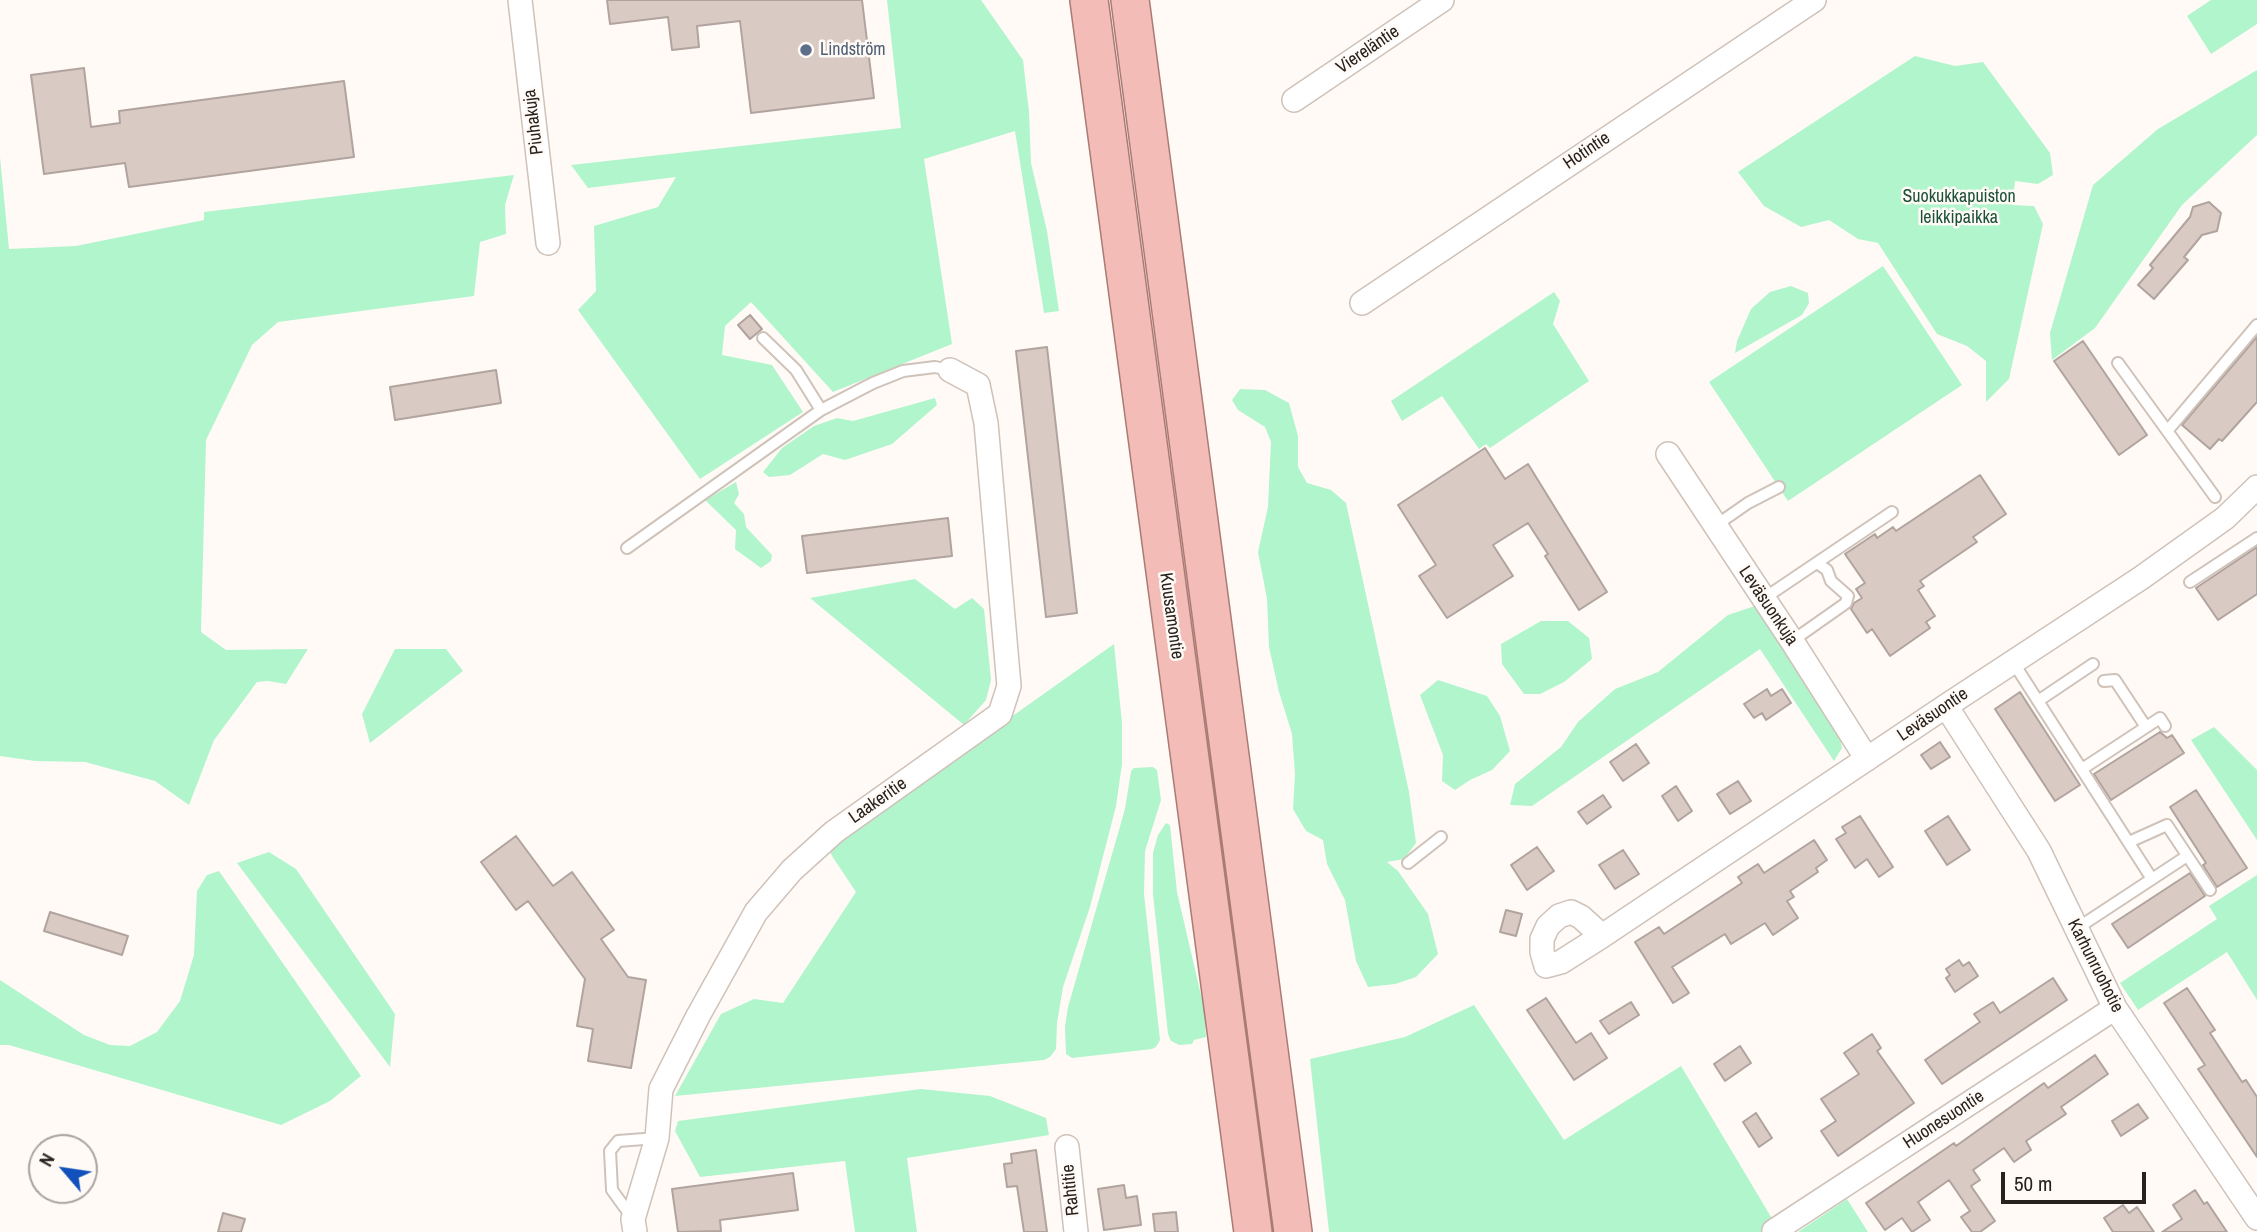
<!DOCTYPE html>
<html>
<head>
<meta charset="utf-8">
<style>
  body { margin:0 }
  #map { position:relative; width:2257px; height:1232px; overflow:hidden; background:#fffaf6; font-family:"Archivo Narrow",sans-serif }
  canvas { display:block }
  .north { position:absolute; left:28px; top:1134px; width:70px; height:70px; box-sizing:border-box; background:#fffaf6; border:2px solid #a9a4a0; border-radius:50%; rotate:299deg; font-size:19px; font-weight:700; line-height:28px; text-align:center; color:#27221e }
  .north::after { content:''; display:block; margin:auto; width:24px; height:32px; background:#1250bc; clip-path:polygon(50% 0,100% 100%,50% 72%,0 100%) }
  .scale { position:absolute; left:2001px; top:1172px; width:145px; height:32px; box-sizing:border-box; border:4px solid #27221e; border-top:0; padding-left:9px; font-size:21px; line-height:24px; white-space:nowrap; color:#27221e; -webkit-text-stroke:5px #fffaf6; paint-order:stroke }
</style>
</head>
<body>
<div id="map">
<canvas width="2257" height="1232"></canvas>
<div class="north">N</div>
<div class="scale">50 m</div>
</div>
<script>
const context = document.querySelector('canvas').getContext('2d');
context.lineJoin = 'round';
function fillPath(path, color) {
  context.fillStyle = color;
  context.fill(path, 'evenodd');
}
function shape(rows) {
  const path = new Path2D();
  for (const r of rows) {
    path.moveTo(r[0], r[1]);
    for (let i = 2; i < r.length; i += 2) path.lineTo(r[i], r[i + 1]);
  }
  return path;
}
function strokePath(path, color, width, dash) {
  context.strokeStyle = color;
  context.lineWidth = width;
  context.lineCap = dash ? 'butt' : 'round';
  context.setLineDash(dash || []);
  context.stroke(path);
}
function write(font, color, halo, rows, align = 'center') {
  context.font = font + ' "Archivo Narrow",sans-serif';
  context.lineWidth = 5;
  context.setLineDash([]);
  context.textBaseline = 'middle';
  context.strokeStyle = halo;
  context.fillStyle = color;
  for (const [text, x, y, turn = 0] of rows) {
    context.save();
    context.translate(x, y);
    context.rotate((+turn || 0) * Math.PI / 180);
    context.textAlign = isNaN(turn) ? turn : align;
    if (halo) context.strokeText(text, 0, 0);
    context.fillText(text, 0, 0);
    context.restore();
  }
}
fillPath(shape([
  [887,0,981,0,1023,60,1029,112,1031,163,1047,231,1059,311,1044,313,1015,131,924,159,952,344,833,392,751,302,725,326,722,355,772,365,803,412,700,479,578,310,596,291,594,226,658,207,676,177,588,188,571,165,901,128],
  [2211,0,2257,0,2257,24,2211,54,2187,16],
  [1915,56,1955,66,1983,62,2050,153,2053,175,2038,184,2015,181,2012,205,2034,206,2043,224,2009,379,1986,402,1986,361,1967,346,1937,334,1878,243,1858,239,1829,220,1801,227,1764,206,1738,172],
  [2257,70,2257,135,2182,205,2095,328,2052,360,2050,333,2093,185,2158,129],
  [0,157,9,249,76,246,204,220,204,212,514,175,505,205,506,234,480,242,474,296,278,322,252,345,206,440,201,632,226,650,308,649,286,684,268,681,257,682,214,740,189,805,155,781,85,762,35,761,0,756],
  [1883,266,1962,385,1788,501,1709,382],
  [1791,286,1808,293,1809,303,1802,315,1735,353,1737,341,1751,309,1770,292],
  [1554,292,1560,301,1553,324,1589,381,1490,448,1486,444,1479,449,1442,396,1402,421,1391,401],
  [1240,389,1265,390,1289,403,1298,436,1298,467,1307,483,1331,490,1346,503,1409,792,1416,843,1404,859,1387,862,1398,871,1428,914,1438,954,1416,977,1395,984,1368,987,1356,961,1345,900,1327,864,1323,840,1306,831,1293,809,1295,774,1292,734,1279,692,1269,647,1267,599,1258,552,1268,507,1271,442,1265,427,1238,410,1232,400],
  [935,398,937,405,892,444,845,460,823,454,790,475,769,477,763,472,782,448,814,426,837,418,853,421],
  [736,482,739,494,734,503,744,514,746,527,772,555,771,561,761,568,735,549,736,530,705,500],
  [915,579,955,609,972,598,984,609,991,680,986,700,964,725,810,598],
  [1755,606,1839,731,1842,748,1834,761,1760,649,1532,806,1510,805,1515,784,1561,747,1578,722,1615,689,1658,672,1728,615],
  [1541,621,1568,621,1589,638,1592,659,1564,682,1540,694,1524,694,1502,664,1501,644],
  [1114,644,1122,723,1122,764,1116,806,1090,907,1063,987,1057,1023,1056,1049,1050,1057,1044,1060,675,1096,721,1014,754,999,783,1003,856,892,832,856,828,847],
  [395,649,446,649,463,671,370,743,362,714],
  [1438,680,1487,696,1500,716,1510,751,1492,770,1470,780,1455,790,1442,781,1443,755,1420,695],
  [2214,727,2257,770,2257,840,2191,740],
  [1153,767,1157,770,1161,800,1145,851,1144,894,1160,1040,1156,1047,1152,1049,1072,1058,1066,1054,1065,1026,1068,1007,1125,809,1131,771,1134,768],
  [1166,823,1170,825,1177,892,1204,1008,1206,1037,1194,1040,1192,1044,1179,1045,1171,1041,1168,1034,1153,894,1153,853,1158,835],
  [269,852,296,869,395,1014,390,1067,237,863],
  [219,871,361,1076,330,1101,281,1125,9,1045,0,1045,0,980,84,1035,110,1045,130,1046,157,1032,180,1001,194,955,197,891,207,875],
  [2257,875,2257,1000,2227,952,2138,1010,2120,983,2217,919,2209,906],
  [1474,1005,1564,1140,1681,1066,1780,1232,1329,1232,1310,1059,1405,1037],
  [921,1089,990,1096,1046,1118,1049,1135,907,1158,917,1232,855,1232,845,1161,700,1177,675,1131,678,1121],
  [1847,1199,1868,1232,1798,1232]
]), '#b1f5cc');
const building = shape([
  [607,0,862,0,874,98,751,113,740,21,697,26,699,47,672,50,668,17,610,24,607,0],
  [84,68,91,127,120,123,119,111,344,81,354,157,129,187,125,163,44,174,31,75,84,68],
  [2209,202,2221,213,2217,231,2202,235,2184,257,2188,260,2154,299,2138,285,2153,268,2150,265,2190,217,2193,207,2209,202],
  [750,315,762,329,750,339,738,325,750,315],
  [2257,337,2257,402,2222,441,2219,439,2210,449,2182,425,2257,337],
  [2083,341,2147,435,2119,455,2054,361,2083,341],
  [1047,347,1077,613,1046,617,1016,351,1047,347],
  [496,370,501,403,395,420,390,387,496,370],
  [1485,448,1505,479,1528,464,1607,592,1579,610,1545,556,1548,554,1528,523,1493,545,1513,576,1447,618,1419,576,1436,565,1398,505,1485,448],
  [1980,475,2006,514,1973,537,1977,542,1920,581,1924,586,1918,590,1935,616,1926,622,1930,628,1890,656,1872,629,1867,633,1851,609,1854,603,1862,598,1856,589,1865,583,1845,554,1875,534,1877,538,1893,527,1896,531,1980,475],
  [948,518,952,556,807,573,802,536,948,518],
  [2257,547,2257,594,2218,620,2196,588,2257,547],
  [1767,689,1771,696,1782,689,1791,703,1766,720,1762,713,1754,718,1744,704,1767,689],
  [2020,692,2080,785,2055,801,1995,709,2020,692],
  [2160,732,2167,738,2172,735,2184,753,2111,800,2094,774,2160,732],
  [1940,742,1950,757,1931,769,1921,755,1940,742],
  [1636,744,1649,763,1623,781,1610,762,1636,744],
  [1738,781,1751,801,1730,814,1717,794,1738,781],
  [1676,786,1692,811,1678,821,1662,796,1676,786],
  [2196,790,2247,868,2217,887,2203,865,2206,863,2170,807,2196,790],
  [1603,795,1611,807,1587,824,1578,812,1603,795],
  [1860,816,1893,867,1879,877,1867,859,1855,868,1836,839,1846,833,1842,827,1860,816],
  [1948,816,1970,850,1947,865,1925,831,1948,816],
  [516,836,553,886,572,872,614,930,601,939,628,977,646,980,631,1068,588,1061,593,1029,577,1026,585,979,528,901,516,910,481,862,516,836],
  [1814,840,1827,860,1816,868,1818,872,1790,891,1794,897,1787,901,1798,918,1773,935,1765,923,1731,944,1725,934,1672,967,1689,993,1673,1003,1635,942,1659,927,1664,934,1742,883,1738,877,1758,864,1764,873,1814,840],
  [1537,847,1554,871,1527,890,1511,865,1537,847],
  [1623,850,1639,874,1615,889,1599,865,1623,850],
  [2190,873,2205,896,2128,948,2112,924,2190,873],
  [1506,910,1522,914,1516,936,1500,932,1506,910],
  [50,912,128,936,122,955,44,931,50,912],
  [1959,960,1963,966,1969,962,1978,976,1955,992,1946,978,1950,975,1946,969,1959,960],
  [2053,978,2067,1000,1942,1084,1925,1060,1980,1022,1974,1014,1993,1002,2000,1013,2053,978],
  [2187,988,2215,1030,2210,1033,2242,1082,2246,1080,2257,1097,2257,1157,2198,1069,2205,1065,2164,1003,2187,988],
  [1546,998,1576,1043,1591,1033,1607,1058,1574,1080,1527,1010,1546,998],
  [1631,1002,1639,1015,1609,1034,1600,1021,1631,1002],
  [1872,1034,1881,1048,1877,1051,1914,1103,1838,1156,1821,1131,1836,1121,1821,1099,1859,1074,1844,1053,1872,1034],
  [1740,1046,1751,1063,1725,1081,1714,1064,1740,1046],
  [2095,1055,2108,1074,2061,1107,2066,1114,2026,1141,2031,1150,2014,1162,2004,1148,1973,1170,1980,1180,1971,1186,1995,1221,1980,1232,1972,1232,1961,1217,1970,1211,1949,1180,1918,1202,1930,1220,1912,1232,1902,1218,1885,1230,1866,1203,1954,1143,1956,1146,2044,1083,2048,1088,2095,1055],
  [2138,1104,2148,1118,2121,1136,2112,1121,2138,1104],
  [1756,1113,1772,1138,1759,1147,1743,1122,1756,1113],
  [1036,1150,1047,1232,1024,1232,1017,1186,1007,1187,1004,1164,1012,1163,1011,1154,1036,1150],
  [793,1173,798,1210,720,1220,721,1231,678,1232,672,1189,793,1173],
  [1124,1185,1126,1198,1137,1196,1141,1225,1104,1230,1098,1189,1124,1185],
  [2195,1190,2204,1204,2207,1202,2227,1232,2162,1232,2182,1219,2173,1205,2195,1190],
  [2123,1205,2129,1213,2137,1207,2154,1232,2113,1232,2104,1218,2123,1205],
  [1176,1212,1178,1232,1155,1232,1153,1214,1176,1212],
  [223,1213,245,1219,241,1232,218,1232,223,1213]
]);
fillPath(building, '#d9cac4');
strokePath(building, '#b1a39d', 2);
const service = shape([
  [763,338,796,370,821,410],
  [2118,363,2215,497],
  [2168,430,2257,325],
  [1715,526,1748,503,1779,487],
  [627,548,821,410,873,383,903,371,935,367,950,370],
  [2190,582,2257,538],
  [1763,599,1892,512],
  [1792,641,1846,603,1848,596,1831,581,1827,570,1817,563],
  [2013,662,2152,879],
  [2104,681,2115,680,2146,727],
  [2038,701,2093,664],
  [2082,769,2160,718,2165,726],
  [2129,842,2167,825,2210,890],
  [1408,863,1441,837],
  [2076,929,2187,856],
  [633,1219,612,1190,610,1151,618,1141,657,1138]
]);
const minor = shape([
  [520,0,548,243],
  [1294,100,1442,0],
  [1362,303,1814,0],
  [1668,454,1792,641,1867,759],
  [1946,706,2039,851,2115,1008,2257,1218],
  [1602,936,1581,917,1571,912,1559,916,1548,926,1542,939,1542,952,1546,966,1561,962,1602,936,1946,706,2141,578,2225,518,2257,487],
  [1067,1147,1076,1232],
  [1774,1231,2115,1008],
  [635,1232,633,1219,657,1138,661,1089,698,1016,756,912,792,870,834,832,1000,714,1009,686,986,423,978,385,950,370]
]);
const trunk = shape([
  [1089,0,1253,1232],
  [1130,0,1293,1232]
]);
strokePath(service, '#cfc2b9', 14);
strokePath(minor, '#cfc2b9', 26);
strokePath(trunk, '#aa7b74', 40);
strokePath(service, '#fff', 10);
strokePath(minor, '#fff', 23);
strokePath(trunk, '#f4bcb6', 37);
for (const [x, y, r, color] of [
  [806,50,7,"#5c6f8a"]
]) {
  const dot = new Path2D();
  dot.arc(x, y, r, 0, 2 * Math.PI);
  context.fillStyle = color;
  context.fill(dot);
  strokePath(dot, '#fffaf6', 2.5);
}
write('18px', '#4e5e75', '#fffaf6', [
  ["Lindström",820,50]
], 'left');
write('18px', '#27221e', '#fffaf6', [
  ["Viereläntie",1368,50,-34],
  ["Piuhakuja",534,122,-97],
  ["Hotintie",1587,151,-34],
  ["Leväsuonkuja",1768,606,56],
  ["Kuusamontie",1171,616,82],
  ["Leväsuontie",1933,715,-34],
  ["Laakeritie",878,801,-35],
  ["Karhunruohotie",2095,966,63],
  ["Huonesuontie",1944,1120,-33],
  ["Rahtitie",1071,1190,-96]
]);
write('18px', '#1b5236', '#fffaf6', [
  ["Suokukkapuiston",1959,197],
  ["leikkipaikka",1959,218]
]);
</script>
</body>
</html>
